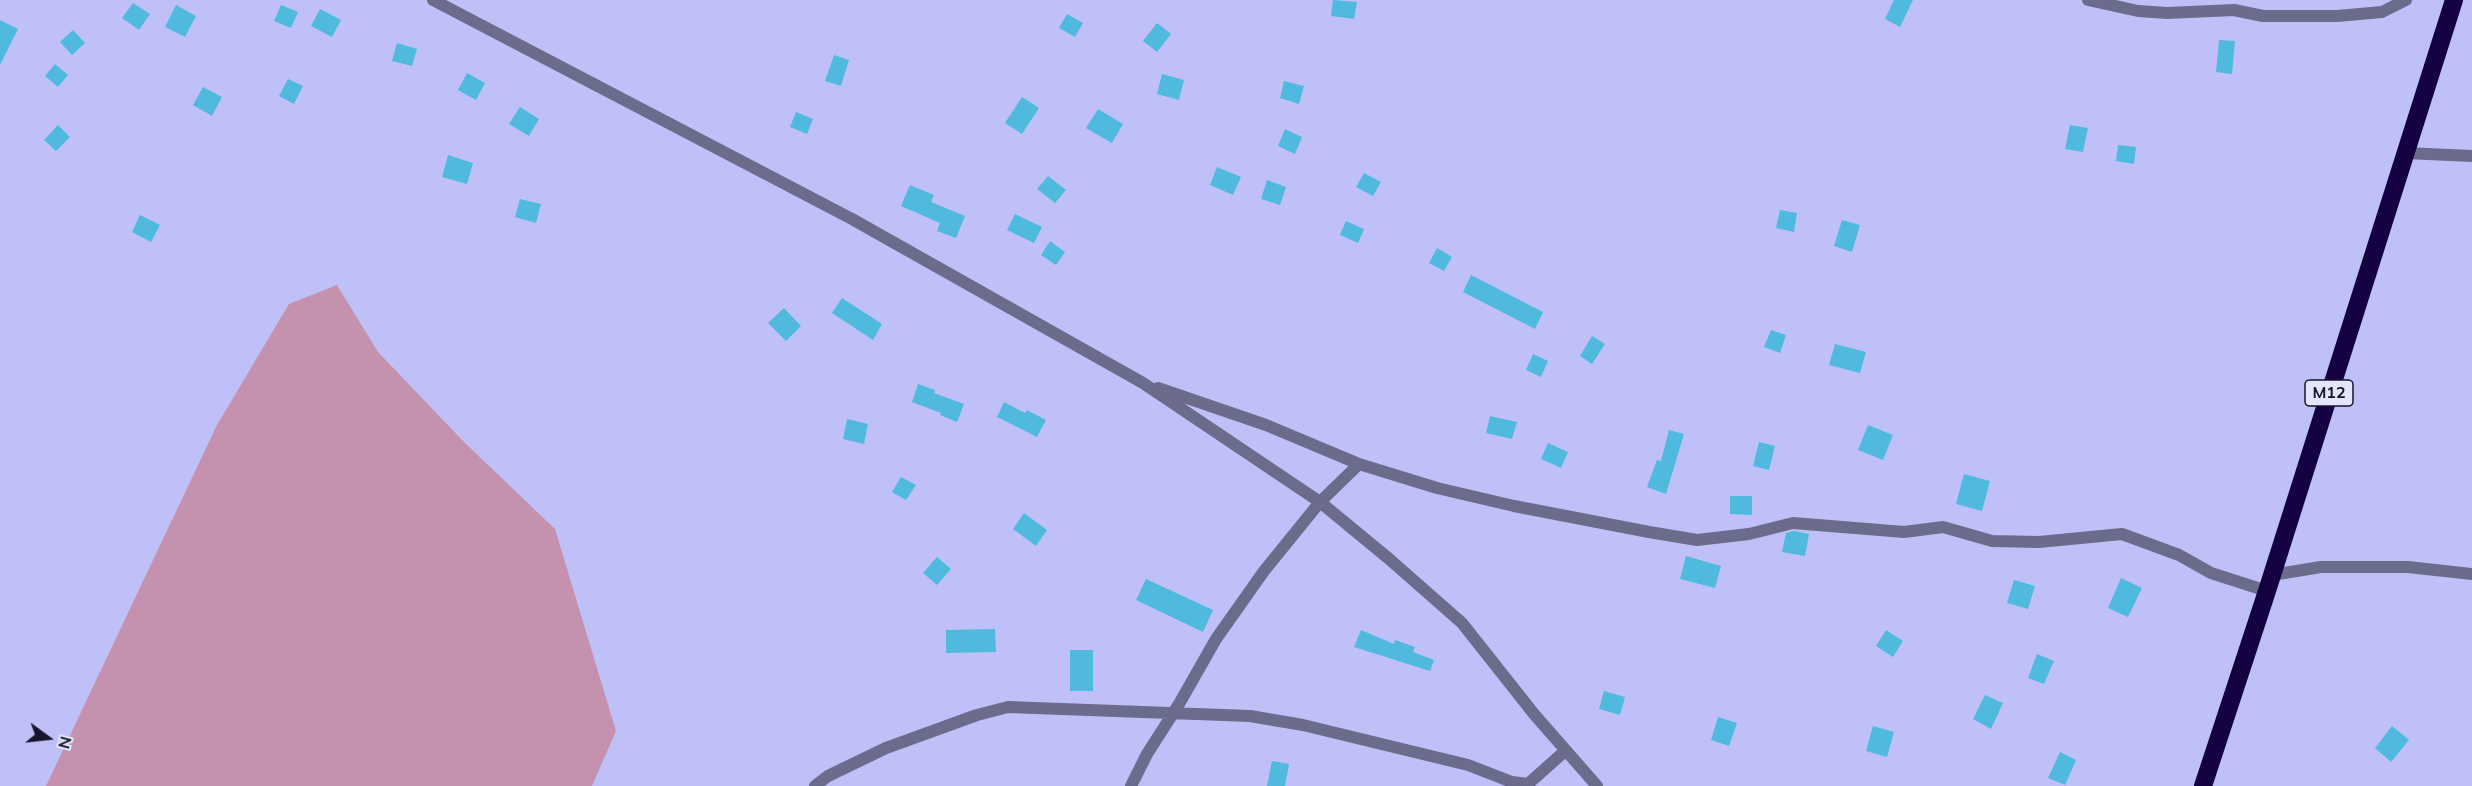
<!DOCTYPE html>
<html>
<head>
<meta charset="utf-8">
<style>
  body { margin:0 }
  #map { position:relative; width:2472px; height:786px; overflow:hidden; background:#c0c0f9; font-family:Mulish,sans-serif }
  canvas { display:block }
  .north { position:absolute; left:18px; top:708px; width:60px; height:60px; -webkit-text-stroke:4px #e4e5fb; paint-order:stroke; rotate:105deg; font-size:16px; font-weight:700; line-height:24px; text-align:center; color:#16152e }
  .north::after { content:''; display:block; margin:auto; width:21px; height:27px; background:#16152e; clip-path:polygon(50% 0,100% 100%,50% 72%,0 100%) }
</style>
</head>
<body>
<div id="map">
<canvas width="2472" height="786"></canvas>
<div class="north">N</div>
</div>
<script>
const context = document.querySelector('canvas').getContext('2d');
context.lineJoin = 'round';
function fillPath(path, color) {
  context.fillStyle = color;
  context.fill(path, 'evenodd');
}
function shape(rows) {
  const path = new Path2D();
  for (const r of rows) {
    path.moveTo(r[0], r[1]);
    for (let i = 2; i < r.length; i += 2) path.lineTo(r[i], r[i + 1]);
  }
  return path;
}
function strokePath(path, color, width, dash) {
  context.strokeStyle = color;
  context.lineWidth = width;
  context.lineCap = dash ? 'butt' : 'round';
  context.setLineDash(dash || []);
  context.stroke(path);
}
function write(font, color, halo, rows, align = 'center') {
  context.font = font + ' Mulish,sans-serif';
  context.lineWidth = 4.5;
  context.setLineDash([]);
  context.textBaseline = 'middle';
  context.strokeStyle = halo;
  context.fillStyle = color;
  for (const [text, x, y, turn = 0] of rows) {
    context.save();
    context.translate(x, y);
    context.rotate((+turn || 0) * Math.PI / 180);
    context.textAlign = isNaN(turn) ? turn : align;
    if (halo) context.strokeText(text, 0, 0);
    context.fillText(text, 0, 0);
    context.restore();
  }
}
fillPath(shape([
  [337,285,378,352,465,443,555,529,616,731,592,786,46,786,217,425,289,304]
]), '#c491ae');
fillPath(shape([
  [1333,0,1357,2,1354,19,1331,16],
  [1894,0,1913,0,1900,27,1885,19],
  [133,3,150,14,139,30,122,18],
  [176,5,196,16,185,37,165,27],
  [281,5,298,12,291,28,274,21],
  [320,9,341,20,332,37,311,26],
  [1067,14,1083,23,1075,37,1059,28],
  [0,20,18,29,0,65],
  [1157,23,1171,34,1157,52,1143,41],
  [73,30,85,43,72,55,60,42],
  [2219,40,2235,41,2232,74,2216,72],
  [397,43,417,49,412,66,392,61],
  [834,55,849,60,841,86,825,81],
  [55,64,68,75,58,87,45,76],
  [467,73,485,83,476,100,458,90],
  [1162,74,1184,80,1179,100,1157,94],
  [288,79,303,86,294,104,279,96],
  [1284,81,1304,86,1299,104,1280,98],
  [203,87,222,97,212,116,193,105],
  [1022,97,1039,108,1022,134,1005,123],
  [520,107,539,119,529,136,509,124],
  [1098,109,1123,124,1112,143,1086,128],
  [796,112,813,119,807,134,790,127],
  [58,125,70,137,56,151,44,140],
  [2070,125,2088,128,2083,152,2065,149],
  [1285,129,1302,137,1295,154,1278,146],
  [2118,145,2136,147,2134,164,2116,161],
  [448,155,473,163,467,184,442,177],
  [1217,167,1241,177,1233,195,1210,185],
  [1364,173,1381,182,1373,196,1356,187],
  [1048,176,1066,190,1055,203,1037,189],
  [1267,180,1286,187,1280,205,1261,199],
  [910,185,934,195,931,202,965,216,956,238,937,231,940,223,901,206],
  [520,199,541,204,536,223,515,217],
  [1780,210,1797,213,1794,232,1776,228],
  [1015,214,1042,227,1034,243,1007,230],
  [140,215,160,225,151,242,132,232],
  [1842,220,1860,225,1852,252,1834,246],
  [1346,221,1364,229,1358,243,1340,235],
  [1050,241,1065,252,1056,265,1041,255],
  [1437,248,1452,257,1444,271,1429,263],
  [1471,275,1543,312,1535,329,1463,292],
  [842,298,882,324,873,340,832,313],
  [784,308,801,326,786,341,768,323],
  [1771,330,1786,335,1780,353,1764,347],
  [1592,336,1605,344,1592,364,1580,356],
  [1835,344,1866,352,1860,373,1829,365],
  [1533,354,1548,361,1541,377,1526,370],
  [918,384,935,390,934,393,964,404,957,422,940,415,941,413,912,402],
  [1004,402,1025,413,1027,410,1046,420,1037,437,997,417],
  [1490,416,1517,422,1512,439,1486,433],
  [847,419,868,424,864,444,843,439],
  [1868,425,1893,435,1883,460,1858,450],
  [1669,430,1684,434,1666,494,1647,487,1657,460,1661,461],
  [1759,442,1775,446,1769,470,1753,466],
  [1548,443,1568,452,1561,468,1541,459],
  [1964,474,1990,481,1982,511,1956,504],
  [901,477,916,485,906,500,892,492],
  [1730,496,1752,496,1752,515,1730,514],
  [1024,513,1047,530,1036,546,1013,529],
  [1794,531,1809,534,1805,556,1782,552,1786,533],
  [1686,556,1721,566,1715,588,1680,579],
  [937,557,951,569,937,585,923,573],
  [2121,578,2142,588,2128,617,2108,608],
  [1146,579,1213,610,1203,632,1136,600],
  [2014,580,2035,586,2028,609,2007,603],
  [995,629,996,652,946,653,946,630],
  [1361,630,1394,644,1395,640,1415,647,1413,652,1434,660,1430,671,1354,647],
  [1886,630,1903,641,1893,657,1876,646],
  [1070,650,1093,650,1093,691,1070,691],
  [2037,654,2054,661,2044,684,2028,678],
  [1604,691,1625,697,1620,715,1599,709],
  [1985,695,2003,703,1991,729,1973,719],
  [1718,717,1737,723,1729,746,1711,740],
  [1873,726,1894,732,1887,757,1866,751],
  [2392,726,2409,740,2391,762,2375,748],
  [2060,752,2076,760,2065,785,2048,778],
  [1272,761,1289,764,1285,786,1267,786]
]), '#4fb9de');
strokePath(shape([
  [433,0,852,219,1143,383,1320,502,1388,558,1462,623,1534,714,1597,786],
  [2088,0,2138,11,2167,13,2234,10,2263,16,2337,16,2382,12,2406,0],
  [2405,153,2472,156],
  [1158,388,1266,425,1359,464,1437,488,1514,506,1649,532,1697,540,1749,534,1793,523,1904,532,1943,527,1992,541,2039,542,2122,534,2179,555,2211,573,2267,591],
  [2272,575,2321,567,2408,567,2472,574],
  [815,786,828,776,886,748,977,715,1008,707,1250,716,1303,725,1468,765,1512,782,1528,784,1565,751],
  [1131,786,1147,754,1179,704,1216,639,1264,571,1320,502,1359,464]
]), '#6b6b8b', 12);
strokePath(shape([
  [2203,786,2267,591,2454,0]
]), '#140142', 18);
for (const [x, y, w] of [
  [2329,393,48]
]) {
  const box = new Path2D();
  box.roundRect(x - w / 2, y - 13, w, 26, 4.5);
  context.fillStyle = '#e4e5fb';
  context.fill(box);
  strokePath(box, '#16152e', 1.5);
}
write('bold 16px', '#16152e', null, [
  ["M12",2329,393]
]);
</script>
</body>
</html>
